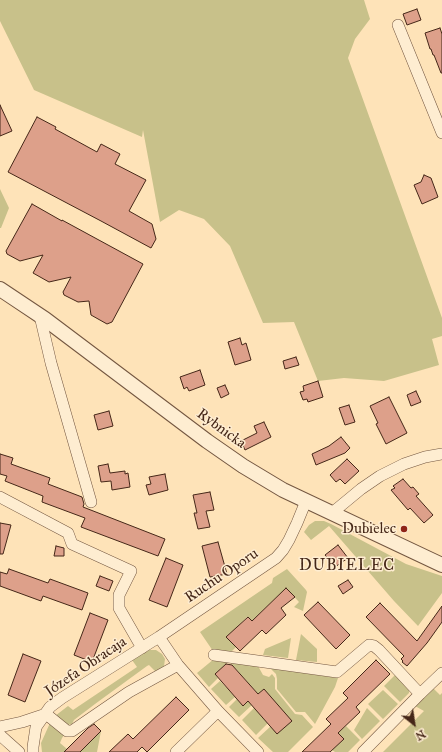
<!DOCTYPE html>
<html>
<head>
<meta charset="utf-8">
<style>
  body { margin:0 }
  #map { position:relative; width:442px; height:752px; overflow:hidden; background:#fee3b8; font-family:"IM FELL Great Primer",serif }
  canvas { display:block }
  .north { position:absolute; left:394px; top:704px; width:40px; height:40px; -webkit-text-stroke:3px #feedd1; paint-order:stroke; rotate:150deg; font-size:11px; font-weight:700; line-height:16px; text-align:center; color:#452718 }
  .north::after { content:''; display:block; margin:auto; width:14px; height:18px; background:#452718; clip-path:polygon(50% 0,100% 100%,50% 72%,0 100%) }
</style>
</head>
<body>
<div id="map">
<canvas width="442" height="752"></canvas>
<div class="north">N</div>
</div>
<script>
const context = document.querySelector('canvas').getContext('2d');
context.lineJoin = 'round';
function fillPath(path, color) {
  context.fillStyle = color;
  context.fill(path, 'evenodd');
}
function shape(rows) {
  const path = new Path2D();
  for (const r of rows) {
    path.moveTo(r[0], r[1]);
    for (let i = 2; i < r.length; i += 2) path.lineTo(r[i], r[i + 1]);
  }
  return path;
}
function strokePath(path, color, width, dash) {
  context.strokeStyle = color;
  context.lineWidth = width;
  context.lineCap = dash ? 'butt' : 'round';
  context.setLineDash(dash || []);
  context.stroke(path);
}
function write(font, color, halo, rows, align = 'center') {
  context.font = font + ' "IM FELL Great Primer",serif';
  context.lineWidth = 3;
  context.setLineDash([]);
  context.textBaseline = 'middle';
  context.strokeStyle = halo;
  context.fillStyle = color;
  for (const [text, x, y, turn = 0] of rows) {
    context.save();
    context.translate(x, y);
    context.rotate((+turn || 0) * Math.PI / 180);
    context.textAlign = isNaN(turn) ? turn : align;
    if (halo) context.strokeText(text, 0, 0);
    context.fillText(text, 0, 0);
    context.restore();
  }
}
fillPath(shape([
  [0,0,364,0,370,19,355,39,348,58,442,318,442,336,432,339,439,365,384,381,344,378,318,381,294,322,263,323,230,246,204,219,179,210,160,222,143,130,142,137,34,90,0,21],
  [0,189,9,208,1,228,0,228],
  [315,521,324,521,331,524,406,564,442,576,442,593,418,626,394,601,329,526,311,540,304,532,309,525],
  [287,569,306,590,307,592,303,611,294,607,299,602,286,588,252,621,247,617,227,637,236,647,231,652,213,651,200,632,272,583,273,578],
  [301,634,317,649,317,662,296,660],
  [291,638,288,658,263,655,265,649],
  [149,650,156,650,162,654,165,659,164,666,156,672,149,665,147,666,95,704,74,720,72,724,68,725,55,716,68,706,73,710,137,667,132,660],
  [214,659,258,666,263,675,269,677,272,674,275,678,275,689,295,714,302,715,313,727,288,752,273,752,258,738,271,726,264,689,258,694,229,661,215,674,218,678,209,687,197,673],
  [270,668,338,678,335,687,315,724,305,712,296,712,277,689,277,679,276,674],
  [395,675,409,689,409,693,400,702,384,686],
  [220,681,235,697,226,705,211,689],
  [433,688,440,695,442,693,442,752,383,752,424,711,415,706],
  [383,690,398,704,383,719,368,704],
  [237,699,243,706,248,701,252,705,239,717,229,707],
  [254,708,268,723,256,735,242,720],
  [367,708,380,721,362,739,354,730],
  [50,723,65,734,62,738,60,743,67,749,64,752,42,752,41,743],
  [346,726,360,740,348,752,335,752,332,750,343,739,338,733],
  [101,731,97,752,80,752]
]), '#c8c18a');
const building = shape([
  [417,9,421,20,407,25,403,14,417,9],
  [440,28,442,34,442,73,441,73,434,55,433,55,431,49,430,49,425,33,440,28],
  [0,105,12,131,0,136,0,105],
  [37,117,56,127,55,129,97,152,101,144,120,154,115,164,146,180,129,211,152,224,156,239,151,248,101,221,8,172,37,117],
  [424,175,431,178,438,197,422,204,414,185,421,182,424,175],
  [32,204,62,221,62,220,143,264,112,322,107,324,91,315,89,301,78,302,64,295,63,292,71,277,49,282,33,273,43,255,20,261,7,254,6,251,32,204],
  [240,338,242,345,246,343,251,360,235,365,228,342,240,338],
  [296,357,299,365,285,369,283,361,296,357],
  [200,370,205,385,189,391,187,387,184,389,180,377,200,370],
  [318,381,323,397,308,402,307,399,303,400,300,392,304,391,303,386,318,381],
  [225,385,229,394,221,398,217,388,225,385],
  [416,391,421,402,411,406,407,395,416,391],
  [389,397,407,433,386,444,376,424,378,423,370,406,389,397],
  [349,405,355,422,345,425,339,408,349,405],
  [109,411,113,426,98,430,94,415,109,411],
  [264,422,271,437,245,450,241,441,257,433,254,426,264,422],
  [341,437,350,448,345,453,316,465,312,454,329,446,341,437],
  [0,454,13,458,11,464,50,478,48,484,82,497,84,504,83,507,165,539,158,556,81,527,85,518,42,502,43,496,5,481,7,476,0,474,0,454],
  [347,459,359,471,345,484,340,479,336,482,330,475,347,459],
  [108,464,110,473,125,471,125,474,128,473,130,487,112,490,111,481,101,482,98,466,108,464],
  [165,474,168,490,149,495,146,485,151,484,149,477,165,474],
  [403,479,411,488,413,487,419,494,416,496,433,515,424,523,410,508,408,510,391,490,395,488,393,486,403,479],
  [210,492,214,510,206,511,210,527,198,529,194,513,197,513,193,495,210,492],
  [0,523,11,525,3,554,0,554,0,523],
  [218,542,227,574,210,577,202,546,218,542],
  [338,545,348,558,335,567,325,555,338,545],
  [56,546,64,548,64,556,54,556,56,546],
  [166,558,183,565,167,607,149,600,166,558],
  [9,569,48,583,50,579,88,593,82,610,43,596,41,601,0,586,0,572,7,574,9,569],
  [100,576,113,581,109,591,96,586,100,576],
  [348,580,353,587,343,594,338,586,348,580],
  [286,588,295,597,281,608,286,615,266,634,262,630,240,651,226,637,248,617,252,621,286,588],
  [318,602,350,635,336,649,304,615,318,602],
  [380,603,417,641,442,606,442,622,427,643,407,666,402,662,403,661,401,659,404,656,366,617,380,603],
  [90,613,108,620,92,662,74,655,90,613],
  [23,654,41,661,25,702,8,695,23,654],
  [376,660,390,674,356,707,360,712,338,733,344,739,330,752,302,752,331,724,326,719,348,698,343,693,376,660],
  [226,664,232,665,258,694,264,689,292,721,277,734,248,701,243,706,215,674,226,664],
  [176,697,189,710,147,752,142,747,137,752,109,752,128,734,133,739,176,697],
  [94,724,101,731,80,752,64,752,88,728,94,724]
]);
fillPath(building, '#dda08a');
strokePath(building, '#452718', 1);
const minor = shape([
  [398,25,442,133],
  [40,316,51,363,91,502],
  [0,497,68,533,72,544,131,571,119,595,119,608,142,648],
  [332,513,361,489,380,476,404,464,425,457,442,454],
  [159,637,178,665,218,711,258,752],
  [214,655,337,672,369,645,374,646,379,650,420,694,363,752],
  [420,694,442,673],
  [0,727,22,722,46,714,67,731,72,731,129,692,178,665],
  [0,735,19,752],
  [33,752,33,747,36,727,50,707,62,698,159,637,276,558,283,550,289,540,297,523,306,501],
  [176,752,218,711]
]);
const tertiary = shape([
  [0,289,45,319,207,441,243,466,283,490,442,565]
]);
strokePath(minor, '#735640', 12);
strokePath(tertiary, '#735640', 16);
strokePath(minor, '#feedd1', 11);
strokePath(tertiary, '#feedd1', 14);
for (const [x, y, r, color] of [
  [404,529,4,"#8f2418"]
]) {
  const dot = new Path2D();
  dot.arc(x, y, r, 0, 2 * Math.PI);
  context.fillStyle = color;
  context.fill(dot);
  strokePath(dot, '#feedd1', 1.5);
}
write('15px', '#452718', '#feedd1', [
  ["Rybnicka",221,429,36],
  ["Ruchu Oporu",222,576,-34],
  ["Józefa Obracaja",86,667,-34]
]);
write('15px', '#452718', '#feedd1', [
  ["Dubielec",396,529]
], 'right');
context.letterSpacing = '1px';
write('16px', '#452718', '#feedd1', [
  ["DUBIELEC",347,566]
]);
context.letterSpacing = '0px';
</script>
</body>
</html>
